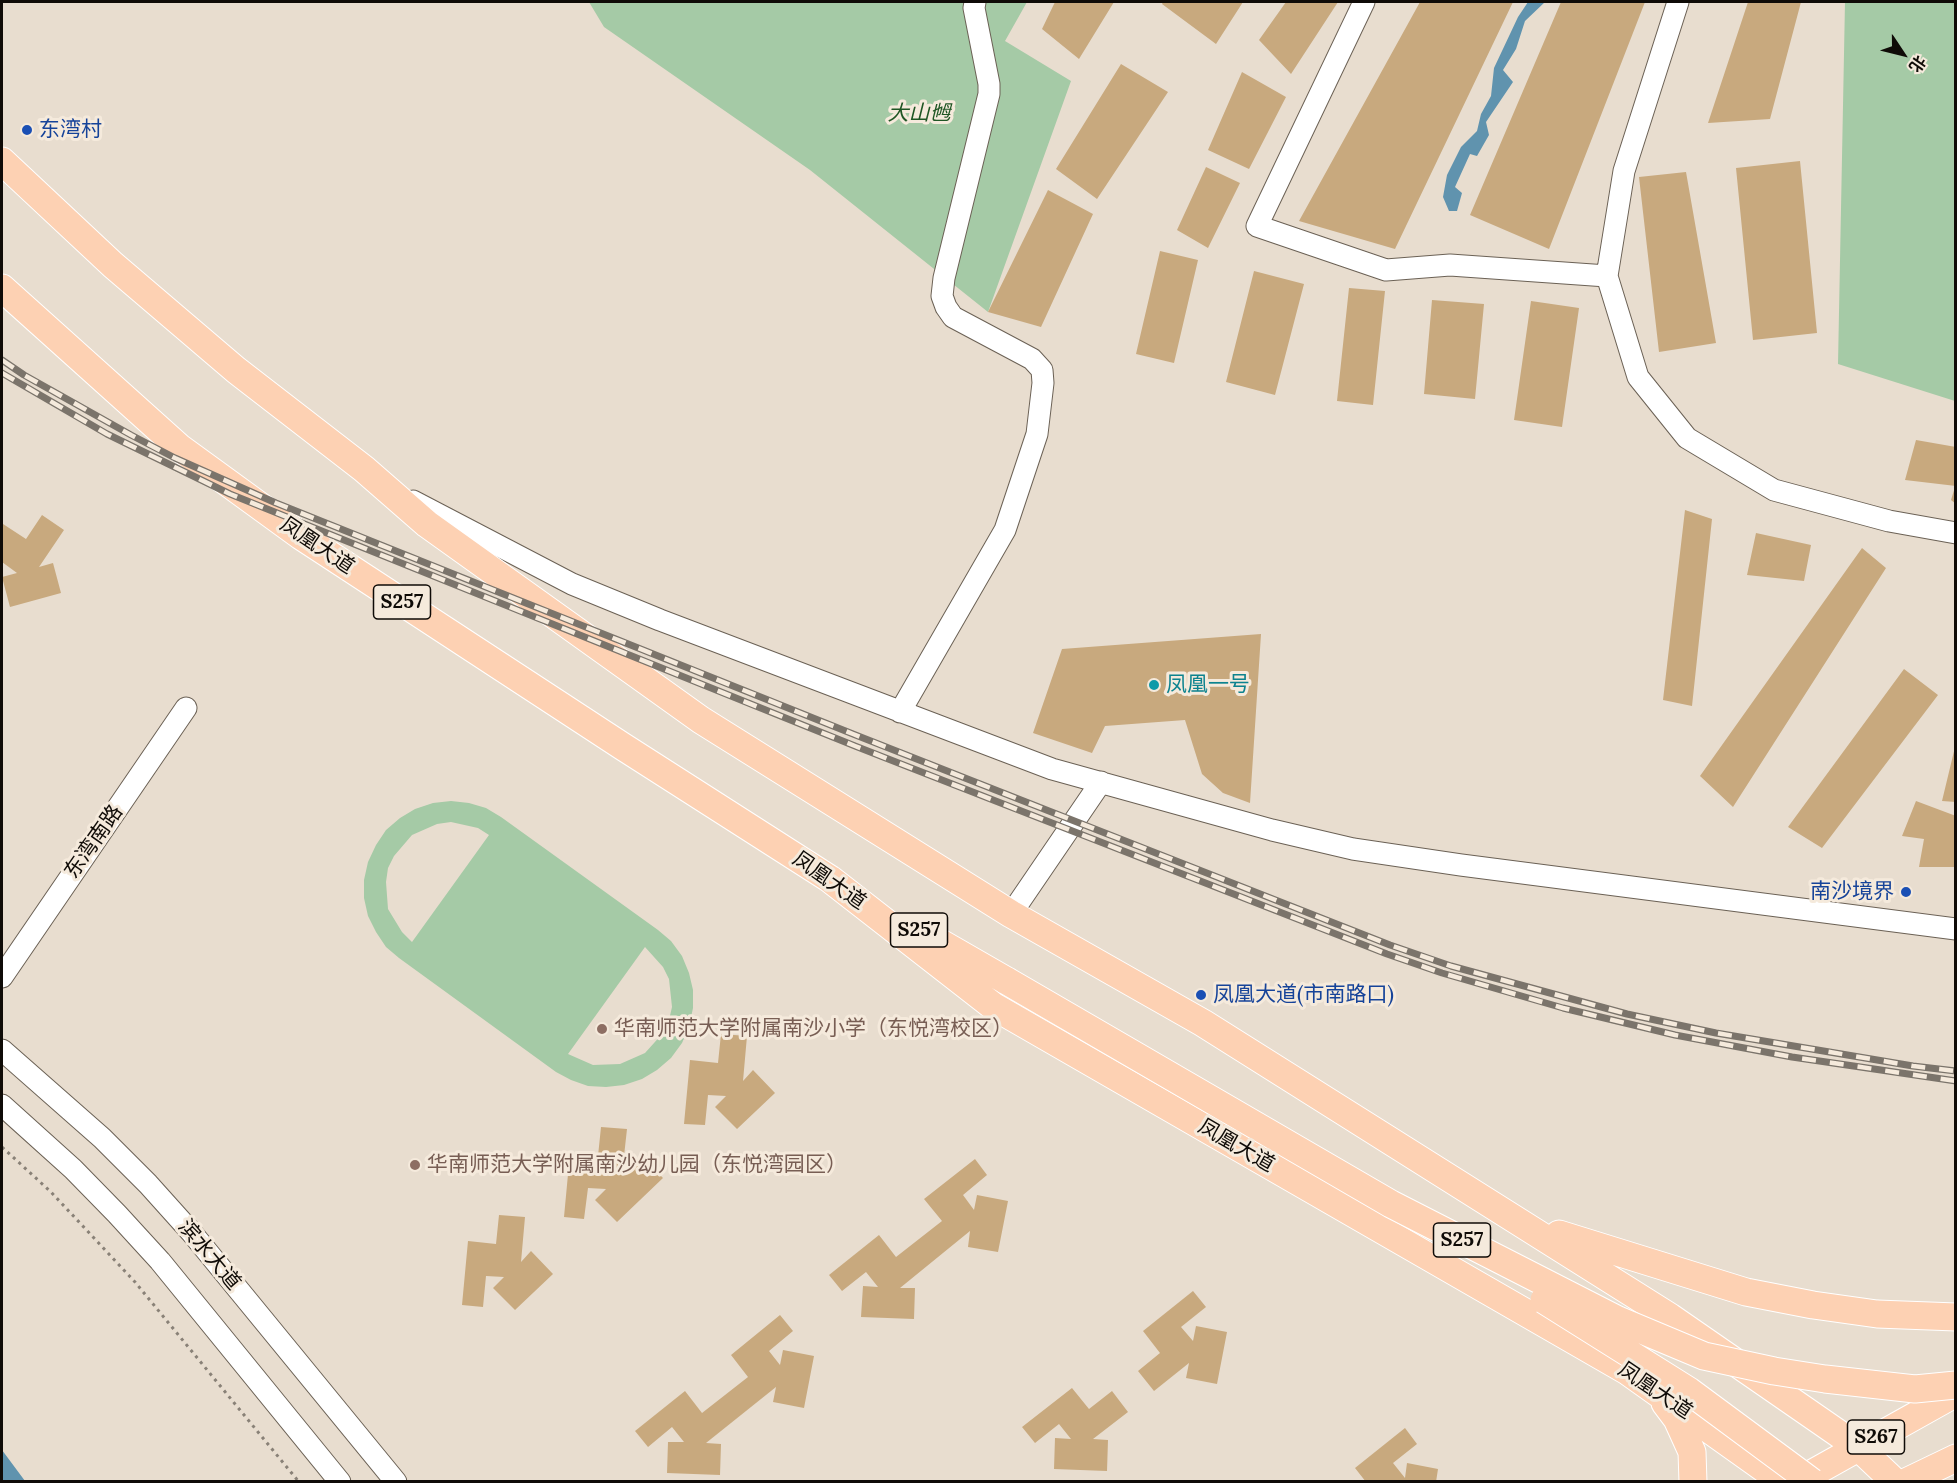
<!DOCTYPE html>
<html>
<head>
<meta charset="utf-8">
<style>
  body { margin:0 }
  #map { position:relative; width:1957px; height:1483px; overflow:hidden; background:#e8ddcf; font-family:Lora,"Noto Sans SC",serif }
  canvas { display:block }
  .frame { position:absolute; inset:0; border:3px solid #0f0b07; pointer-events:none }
  .north { position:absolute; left:1873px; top:24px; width:60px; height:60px; -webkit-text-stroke:4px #f5eadc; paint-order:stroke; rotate:125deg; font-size:16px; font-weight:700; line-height:24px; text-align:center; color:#0f0b07 }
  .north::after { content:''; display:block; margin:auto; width:21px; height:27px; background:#0f0b07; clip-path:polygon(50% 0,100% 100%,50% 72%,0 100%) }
</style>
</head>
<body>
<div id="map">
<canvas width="1957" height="1483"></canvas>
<div class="frame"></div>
<div class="north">北</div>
</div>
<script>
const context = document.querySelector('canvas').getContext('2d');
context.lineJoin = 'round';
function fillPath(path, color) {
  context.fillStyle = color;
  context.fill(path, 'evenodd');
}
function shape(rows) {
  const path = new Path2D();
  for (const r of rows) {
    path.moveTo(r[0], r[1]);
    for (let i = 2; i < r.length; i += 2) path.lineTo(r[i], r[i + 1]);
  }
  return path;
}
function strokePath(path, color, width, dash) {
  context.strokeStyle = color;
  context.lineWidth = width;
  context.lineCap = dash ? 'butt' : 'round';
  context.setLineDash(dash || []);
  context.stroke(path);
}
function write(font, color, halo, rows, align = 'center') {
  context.font = font + ' Lora,"Noto Sans SC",serif';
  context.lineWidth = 6;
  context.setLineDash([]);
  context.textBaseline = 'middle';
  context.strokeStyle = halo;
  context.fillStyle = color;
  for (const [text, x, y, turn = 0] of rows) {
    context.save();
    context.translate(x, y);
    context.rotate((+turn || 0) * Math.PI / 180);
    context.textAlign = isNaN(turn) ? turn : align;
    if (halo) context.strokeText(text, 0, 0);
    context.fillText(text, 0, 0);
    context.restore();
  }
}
fillPath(shape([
  [589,2,1027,2,1005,41,1071,81,988,312,810,170,604,27],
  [1845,2,1955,2,1955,401,1838,364],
  [451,801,469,803,486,808,501,817,658,930,671,941,682,956,689,973,693,990,693,1008,689,1027,682,1043,671,1058,657,1070,642,1079,624,1085,606,1087,588,1086,571,1080,556,1072,399,958,386,947,376,932,368,916,364,898,364,880,368,862,376,845,386,830,400,818,415,809,433,803],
  [451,822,478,828,489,835,412,942,402,932,388,909,386,882,388,868,394,856,412,835,437,824],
  [645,947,663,967,669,979,672,1007,669,1020,663,1033,645,1053,620,1064,593,1065,568,1054]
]), '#a5caa6');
fillPath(shape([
  [1528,2,1545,2,1525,21,1516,49,1503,70,1513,82,1486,122,1489,135,1477,156,1470,154,1455,187,1462,193,1457,211,1449,211,1443,197,1447,175,1461,147,1477,131,1481,114,1491,96,1494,68,1518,17],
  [2,1450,25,1481,2,1481]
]), '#6093ae');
fillPath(shape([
  [1055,2,1114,2,1079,59,1042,29],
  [1163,2,1243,2,1216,44,1162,4],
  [1286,2,1338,2,1291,74,1259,40],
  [1420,2,1513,2,1395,249,1299,221],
  [1561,2,1645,2,1549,249,1470,215],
  [1748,2,1801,2,1770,119,1708,123],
  [1121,64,1168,92,1097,199,1056,169],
  [1242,72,1286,97,1249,169,1208,150],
  [1800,161,1817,333,1753,340,1736,168],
  [1206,167,1240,183,1208,248,1177,230],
  [1686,172,1716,343,1659,352,1639,177],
  [1048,190,1093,214,1041,327,988,312],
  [1160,251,1198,260,1174,363,1136,354],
  [1254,271,1304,284,1275,395,1226,382],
  [1349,288,1385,291,1373,405,1337,401],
  [1432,300,1484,304,1475,399,1424,394],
  [1531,301,1579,308,1562,427,1514,420],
  [1916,440,1956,447,1956,486,1905,480],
  [1955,487,1956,487,1956,504,1951,500],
  [1685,510,1712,519,1692,706,1663,700],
  [42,515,64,530,39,567,53,563,61,593,10,607,2,577,17,573,2,562,2,526,3,524,26,539],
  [1756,533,1811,545,1804,581,1747,575],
  [1862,548,1886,568,1733,807,1700,776],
  [1261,634,1250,803,1223,793,1202,774,1185,720,1105,726,1092,753,1033,733,1062,649],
  [1904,669,1938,695,1822,848,1788,827],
  [1956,747,1956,802,1942,801,1955,747],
  [1916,801,1956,816,1956,867,1919,867,1924,839,1902,836],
  [721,1034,747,1036,743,1081,753,1070,775,1093,737,1129,715,1107,726,1096,708,1095,705,1125,684,1124,690,1060,718,1063],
  [601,1127,627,1129,622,1174,641,1156,663,1178,617,1222,595,1200,606,1189,588,1188,584,1219,564,1217,570,1153,598,1156],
  [975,1159,987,1175,963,1195,974,1210,977,1195,1008,1201,998,1252,968,1247,970,1231,900,1288,915,1288,914,1319,861,1317,863,1286,878,1287,866,1272,842,1291,829,1275,879,1235,896,1257,942,1221,924,1199],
  [499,1215,525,1217,521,1262,531,1251,553,1274,515,1310,493,1288,504,1277,486,1276,483,1307,462,1305,468,1241,496,1244],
  [1193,1291,1206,1307,1181,1327,1193,1341,1196,1326,1227,1332,1217,1384,1186,1378,1189,1363,1154,1391,1138,1371,1160,1353,1143,1331],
  [780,1315,793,1331,769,1351,780,1365,783,1350,814,1356,804,1408,773,1402,776,1387,706,1443,721,1444,720,1475,667,1473,668,1442,684,1442,672,1427,648,1447,635,1431,685,1391,702,1413,748,1377,731,1355],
  [1072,1388,1089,1409,1112,1391,1128,1412,1093,1439,1108,1440,1107,1471,1054,1469,1055,1438,1071,1439,1059,1424,1035,1443,1022,1427],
  [1405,1428,1417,1444,1393,1463,1405,1478,1407,1463,1438,1469,1436,1482,1366,1482,1355,1468]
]), '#c8a97e');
const minor = shape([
  [1364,2,1257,226,1386,270,1450,265,1607,276],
  [1678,2,1624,171,1607,276,1638,377,1687,438,1774,490,1889,521,1956,533],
  [413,501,572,584,660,620,1052,769,1272,830,1353,849,1461,865,1956,929],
  [900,712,1005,530,1037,434,1043,383,1042,370,1032,359,953,317,946,307,942,296,944,278,989,94,989,84,974,8,975,2],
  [1011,914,1101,782],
  [2,977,186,708],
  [2,1050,102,1138,148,1184,192,1233,396,1482],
  [2,1105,73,1169,117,1214,160,1261,340,1482]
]);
const major = shape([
  [2,161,113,265,236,370,364,469,427,524,701,720,1011,914,1203,1023,1670,1317,1858,1447,1895,1482],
  [2,288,180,448,301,536,622,746,830,879,993,1006,1627,1371,1783,1482],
  [920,931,1007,981],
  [1559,1234,1746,1292,1813,1305,1877,1314,1956,1317],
  [1665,1403,1677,1419,1692,1452,1693,1482],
  [1797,1482,1956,1393],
  [1906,1482,1956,1458]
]);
strokePath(minor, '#6b6155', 23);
strokePath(major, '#fff', 29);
strokePath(shape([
  [2,1147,51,1192,135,1282,299,1482]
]), '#898177', 3, [3, 4.5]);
strokePath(minor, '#fff', 21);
strokePath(major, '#fdd1b3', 27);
const rail = shape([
  [2,360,24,375,131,435,175,458,276,503,853,734,1390,945,1451,966,1627,1014,1716,1033,1913,1066,1956,1071],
  [2,373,107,434,230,494,855,746,1387,954,1442,973,1563,1008,1675,1035,1792,1057,1956,1081]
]);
strokePath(rail, '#7b746b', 7);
strokePath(rail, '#f5eadc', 4.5, [14]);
const majorBridge = shape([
  [1007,981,1391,1204,1618,1320,1704,1356,1774,1371,1825,1379,1915,1389,1956,1385],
  [1544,1300,1689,1391,1812,1482]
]);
strokePath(majorBridge, '#fff', 29, []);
strokePath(majorBridge, '#fdd1b3', 27);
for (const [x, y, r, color] of [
  [27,130,6,"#1a4fb4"],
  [1154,685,6,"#0f9aa8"],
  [1906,892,6,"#1a4fb4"],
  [1201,995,6,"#1a4fb4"],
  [602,1029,6,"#8d6e63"],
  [415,1165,6,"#8d6e63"]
]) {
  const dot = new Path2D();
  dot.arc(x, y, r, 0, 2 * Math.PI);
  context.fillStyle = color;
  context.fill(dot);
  strokePath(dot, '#f5eadc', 2);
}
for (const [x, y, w] of [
  [402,602,57],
  [919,930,57],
  [1462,1240,57],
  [1876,1437,57]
]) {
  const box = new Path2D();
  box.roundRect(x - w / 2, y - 17, w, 34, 4.5);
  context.fillStyle = '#f5eadc';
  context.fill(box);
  strokePath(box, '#0f0b07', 1.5);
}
write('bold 20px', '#0f0b07', null, [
  ["S257",402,602],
  ["S257",919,930],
  ["S257",1462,1240],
  ["S267",1876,1437]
]);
write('italic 21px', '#1f5624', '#f5eadc', [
  ["大山乸",919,114]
]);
write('21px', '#164399', '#f5eadc', [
  ["东湾村",39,130],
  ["南沙境界",1894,892,"right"],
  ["凤凰大道(市南路口)",1213,995]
], 'left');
write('21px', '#0f0b07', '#f5eadc', [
  ["凤凰大道",317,546,34],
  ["东湾南路",94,842,-55],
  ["凤凰大道",829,881,35],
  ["凤凰大道",1236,1146,30],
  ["滨水大道",209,1255,50],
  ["凤凰大道",1655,1391,34]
]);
write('21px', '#0d838f', '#f5eadc', [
  ["凤凰一号",1166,685]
], 'left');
write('21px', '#785e54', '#f5eadc', [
  ["华南师范大学附属南沙小学（东悦湾校区）",614,1029],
  ["华南师范大学附属南沙幼儿园（东悦湾园区）",427,1165]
], 'left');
</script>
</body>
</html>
